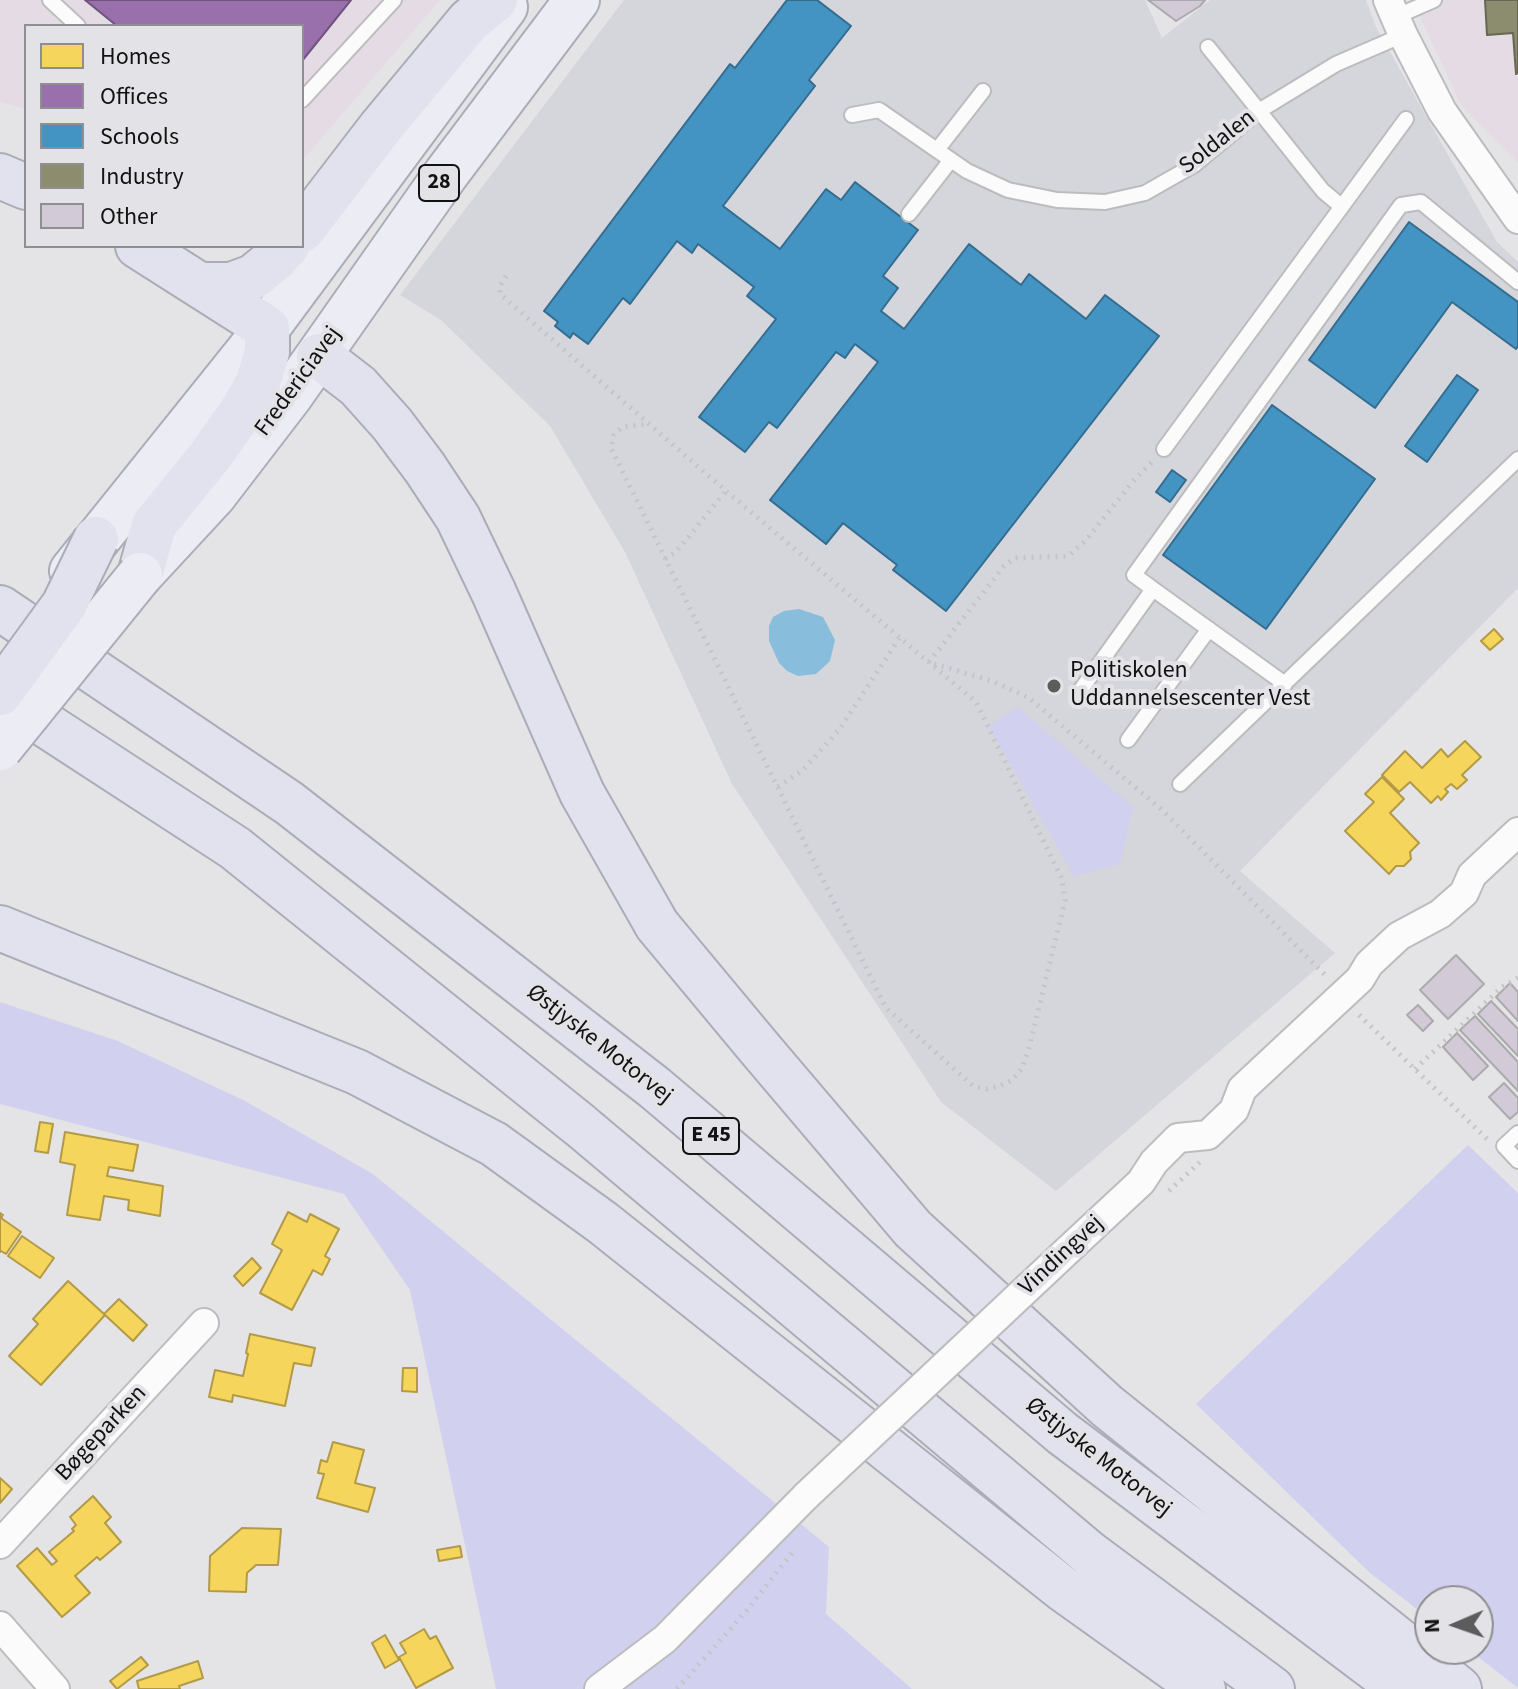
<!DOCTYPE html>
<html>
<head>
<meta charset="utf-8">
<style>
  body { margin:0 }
  #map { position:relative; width:1518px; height:1689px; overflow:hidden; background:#e4e4e6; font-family:"Source Sans 3",sans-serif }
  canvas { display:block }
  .legend { position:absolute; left:24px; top:24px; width:280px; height:224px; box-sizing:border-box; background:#e3e3e7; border:2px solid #8f8f92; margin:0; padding:10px 14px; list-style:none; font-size:24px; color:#121213 }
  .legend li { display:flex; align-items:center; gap:16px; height:40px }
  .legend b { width:40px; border:2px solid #8f8f92 }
  .north { position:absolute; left:1414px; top:1585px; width:80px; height:80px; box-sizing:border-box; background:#e3e3e7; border:2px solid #8f8f92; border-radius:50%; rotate:268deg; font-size:22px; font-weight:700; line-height:32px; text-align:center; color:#121213 }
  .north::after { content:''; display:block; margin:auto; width:28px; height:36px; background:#5c5c5d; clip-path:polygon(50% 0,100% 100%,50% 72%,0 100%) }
</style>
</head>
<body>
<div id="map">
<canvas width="1518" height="1689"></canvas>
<ul class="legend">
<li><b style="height:22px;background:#f6d55c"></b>Homes</li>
<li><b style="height:22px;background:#9970ab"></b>Offices</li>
<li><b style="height:22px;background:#4393c3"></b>Schools</li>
<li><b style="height:22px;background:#8c8c6e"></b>Industry</li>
<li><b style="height:22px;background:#d3cad7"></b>Other</li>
</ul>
<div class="north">N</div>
</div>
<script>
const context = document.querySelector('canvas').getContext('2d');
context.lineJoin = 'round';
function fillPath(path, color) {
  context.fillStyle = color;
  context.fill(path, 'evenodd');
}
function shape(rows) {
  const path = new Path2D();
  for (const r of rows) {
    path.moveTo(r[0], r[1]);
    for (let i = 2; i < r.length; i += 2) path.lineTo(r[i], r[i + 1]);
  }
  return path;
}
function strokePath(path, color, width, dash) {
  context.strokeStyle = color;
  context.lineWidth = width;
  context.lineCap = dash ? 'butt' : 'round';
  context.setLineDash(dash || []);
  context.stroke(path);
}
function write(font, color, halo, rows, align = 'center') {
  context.font = font + ' "Source Sans 3",sans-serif';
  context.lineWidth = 8;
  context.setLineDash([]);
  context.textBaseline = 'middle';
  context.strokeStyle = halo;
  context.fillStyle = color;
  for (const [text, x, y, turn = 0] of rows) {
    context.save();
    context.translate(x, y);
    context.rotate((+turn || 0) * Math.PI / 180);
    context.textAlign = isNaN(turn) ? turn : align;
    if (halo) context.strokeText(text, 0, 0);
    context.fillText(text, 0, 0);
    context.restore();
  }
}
fillPath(shape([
  [624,0,1145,0,1162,38,1210,0,1366,0,1376,27,1497,242,1518,262,1518,588,1240,871,1335,953,1056,1191,941,1102,732,784,625,552,550,426,441,320,400,295]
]), '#d5d5dc');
fillPath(shape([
  [0,0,440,0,302,161,302,26,26,26,26,109,0,102],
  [1412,0,1518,0,1518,163,1462,107]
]), '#e4dbe5');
fillPath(shape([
  [1018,707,1133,807,1120,864,1074,876,988,726],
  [0,1002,118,1041,245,1101,373,1174,829,1547,826,1614,912,1689,496,1689,410,1290,344,1194,0,1104],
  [1468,1145,1518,1193,1518,1688,1468,1649,1478,1649,1478,1601,1430,1601,1430,1619,1370,1573,1196,1404]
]), '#d2d0ef');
fillPath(shape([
  [799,609,823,617,835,640,830,661,816,674,798,676,787,671,779,663,769,641,769,626,773,617,784,611]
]), '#88bedb');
const homes = shape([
  [1494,629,1503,639,1490,650,1481,641,1494,629],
  [1465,741,1481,757,1462,775,1467,780,1457,789,1451,784,1445,789,1448,792,1441,800,1438,796,1431,803,1410,782,1399,792,1382,775,1405,751,1422,768,1441,749,1448,757,1465,741],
  [1382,777,1404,799,1390,813,1419,843,1410,852,1411,859,1404,866,1396,866,1389,874,1345,831,1374,802,1365,794,1382,777],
  [40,1122,53,1124,48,1153,35,1151,40,1122],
  [65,1132,138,1145,133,1171,109,1167,107,1176,163,1186,160,1216,128,1210,129,1200,104,1196,100,1220,67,1215,75,1165,60,1162,65,1132],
  [288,1212,307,1222,310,1214,339,1229,325,1256,330,1259,322,1275,313,1270,292,1310,260,1293,282,1250,272,1244,288,1212],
  [0,1213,3,1215,1,1218,21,1232,6,1254,1,1251,0,1252,0,1213],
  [22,1236,54,1258,40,1278,8,1256,22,1236],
  [252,1258,261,1268,243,1286,234,1276,252,1258],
  [68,1281,104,1314,119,1299,147,1325,133,1341,105,1315,41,1385,9,1356,38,1324,33,1319,68,1281],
  [250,1334,315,1348,311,1366,294,1363,285,1406,233,1395,232,1402,209,1397,215,1370,243,1376,248,1354,246,1353,250,1334],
  [403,1368,417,1368,417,1392,402,1391,403,1368],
  [333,1442,364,1450,355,1483,375,1488,368,1512,317,1498,324,1474,318,1473,321,1460,327,1462,333,1442],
  [0,1478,12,1489,0,1503,0,1478],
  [93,1496,111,1517,105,1523,121,1542,100,1560,97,1557,75,1576,90,1593,62,1617,17,1566,37,1548,52,1565,57,1561,49,1552,74,1531,72,1529,76,1525,70,1517,93,1496],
  [242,1528,281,1529,278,1565,256,1565,247,1573,246,1592,209,1591,210,1556,242,1528],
  [460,1546,462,1557,439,1561,437,1550,460,1546],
  [424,1629,430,1639,436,1636,453,1668,416,1688,399,1657,406,1653,400,1643,424,1629],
  [385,1635,399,1660,385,1668,372,1643,385,1635],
  [141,1657,148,1665,117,1689,110,1681,141,1657],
  [198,1661,203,1678,179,1686,180,1689,139,1689,137,1681,198,1661]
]);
fillPath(homes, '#f6d55c');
strokePath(homes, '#b29a46', 2);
const offices = shape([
  [85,0,351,0,302,61,302,26,117,26,85,0]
]);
fillPath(offices, '#9970ab');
strokePath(offices, '#70547d', 2);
const schools = shape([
  [787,0,817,0,851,26,809,80,815,86,723,206,780,249,826,189,841,200,855,182,918,230,883,276,898,288,881,311,904,329,969,244,1021,285,1029,274,1086,319,1105,295,1159,336,946,611,893,570,897,565,843,523,826,544,770,500,878,362,855,344,845,358,836,352,777,428,769,422,745,452,699,417,776,319,747,296,754,287,698,244,692,253,677,241,630,304,623,298,588,344,573,333,570,338,555,326,558,322,544,311,730,64,735,68,787,0],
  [1409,222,1518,302,1518,346,1516,349,1452,302,1375,408,1309,360,1409,222],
  [1457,375,1478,390,1427,462,1405,446,1457,375],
  [1272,405,1375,479,1266,629,1163,555,1272,405],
  [1172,470,1186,480,1170,502,1156,492,1172,470]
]);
fillPath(schools, '#4393c3');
strokePath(schools, '#346c8e', 2);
const industry = shape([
  [1485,0,1518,0,1518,73,1516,74,1513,33,1487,35,1485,0]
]);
fillPath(industry, '#8c8c6e');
strokePath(industry, '#676753', 2);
const building = shape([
  [1148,0,1205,0,1200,6,1176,21,1148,0],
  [1456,955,1484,984,1448,1019,1420,990,1456,955],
  [1510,983,1518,992,1518,1021,1496,997,1510,983],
  [1491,1001,1518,1029,1518,1056,1478,1014,1491,1001],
  [1418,1005,1433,1021,1423,1031,1407,1015,1418,1005],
  [1475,1016,1518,1062,1518,1091,1460,1030,1475,1016],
  [1457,1033,1488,1066,1473,1080,1443,1047,1457,1033],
  [1504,1083,1518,1098,1518,1112,1510,1119,1489,1097,1504,1083]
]);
fillPath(building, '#d3cad7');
strokePath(building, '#abaaac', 2);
const service = shape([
  [50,0,78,26],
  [1395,17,1434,0],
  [1208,47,1323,191,1341,206],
  [302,100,394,0],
  [852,115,879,110,967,171,1008,190,1057,200,1105,202,1145,193,1194,165,1259,111,1336,64,1403,35],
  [937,150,983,91],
  [909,214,951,160],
  [1164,449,1406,119],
  [1153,589,1134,575,1401,205,1421,202,1518,282],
  [1077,695,1153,589,1285,684],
  [1128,740,1209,629],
  [1180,784,1518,459],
  [1518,1133,1504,1146,1518,1161]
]);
const minor = shape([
  [1388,0,1403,35,1442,111,1518,219],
  [1068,1250,1141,1182,1154,1162,1178,1138,1208,1135,1234,1110,1242,1089,1360,979,1369,964,1399,936,1440,914,1464,893,1472,875,1518,832],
  [0,1544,204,1323],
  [0,1626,55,1689],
  [599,1689,665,1639,807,1495]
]);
const primary = shape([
  [72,571,267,328,505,7],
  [140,575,214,495,290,396,446,174,577,0]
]);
const motorway = shape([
  [0,176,26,187],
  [302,230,381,127,469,21,495,0],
  [138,246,267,328,267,352,258,383,241,412,210,456,154,525,140,575],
  [201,285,231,285,253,277,275,259,287,246],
  [319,356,358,386,392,424,425,468,458,518,494,593,582,793,657,925,761,1050,913,1229,1107,1406,1459,1689],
  [0,608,289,803,655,1088,1062,1433,1402,1689],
  [0,695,235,848,581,1126,1090,1554,1272,1689],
  [0,928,357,1072,494,1144,603,1223,1063,1589,1203,1689]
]);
strokePath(service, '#bcbcbe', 18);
strokePath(minor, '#bcbcbe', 32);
strokePath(primary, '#acacb8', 48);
strokePath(motorway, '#acacb8', 48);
strokePath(shape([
  [506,276,500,286,500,294,726,491,976,702,1062,879,1065,901,1029,1048,1022,1069,1012,1080,1000,1086,986,1089,973,1086,886,1008,611,448,614,435,622,427,649,424],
  [665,559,676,552,726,491],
  [929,662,1004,566,1015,558,1068,556,1086,540,1135,479,1152,462],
  [934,664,992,681,1029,698,1161,809,1327,977],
  [778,787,804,769,839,730,900,637],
  [1359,1015,1487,1139],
  [1415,1069,1502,987,1518,978],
  [1169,1191,1200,1162],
  [677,1689,748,1609,795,1549]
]), '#c5c5c5', 5, [2, 6]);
strokePath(service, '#fbfbfb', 14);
strokePath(minor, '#fbfbfb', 28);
strokePath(primary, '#ececf4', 44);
strokePath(motorway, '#e2e2ee', 44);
const minorBridge = shape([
  [807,1495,1068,1250]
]);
const primaryBridge = shape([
  [0,748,140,575]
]);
const motorwayBridge = shape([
  [0,693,64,605,96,539]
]);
strokePath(minorBridge, '#bcbcbe', 32, []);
strokePath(primaryBridge, '#acacb8', 48, []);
strokePath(motorwayBridge, '#acacb8', 48, []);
strokePath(minorBridge, '#fbfbfb', 28);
strokePath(primaryBridge, '#ececf4', 44);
strokePath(motorwayBridge, '#e2e2ee', 44);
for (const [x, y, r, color] of [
  [1054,686,8,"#5c5c5d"]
]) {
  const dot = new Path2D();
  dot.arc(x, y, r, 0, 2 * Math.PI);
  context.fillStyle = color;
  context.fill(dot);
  strokePath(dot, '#e3e3e7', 3);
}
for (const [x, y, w] of [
  [439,183,40],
  [711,1136,56]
]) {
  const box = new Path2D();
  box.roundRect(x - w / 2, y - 18, w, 36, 6);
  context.fillStyle = '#e3e3e7';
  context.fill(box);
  strokePath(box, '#121213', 2);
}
write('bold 22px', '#121213', null, [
  ["28",439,183],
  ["E 45",711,1136]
]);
write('24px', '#121213', '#e3e3e7', [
  ["Soldalen",1218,143,-38],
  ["Fredericiavej",299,382,-54],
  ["Østjyske Motorvej",599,1045,38],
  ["Vindingvej",1062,1256,-43],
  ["Bøgeparken",102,1434,-47],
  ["Østjyske Motorvej",1098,1458,38]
]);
write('24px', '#121213', '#e3e3e7', [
  ["Politiskolen",1070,672],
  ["Uddannelsescenter Vest",1070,700]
], 'left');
</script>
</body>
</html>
